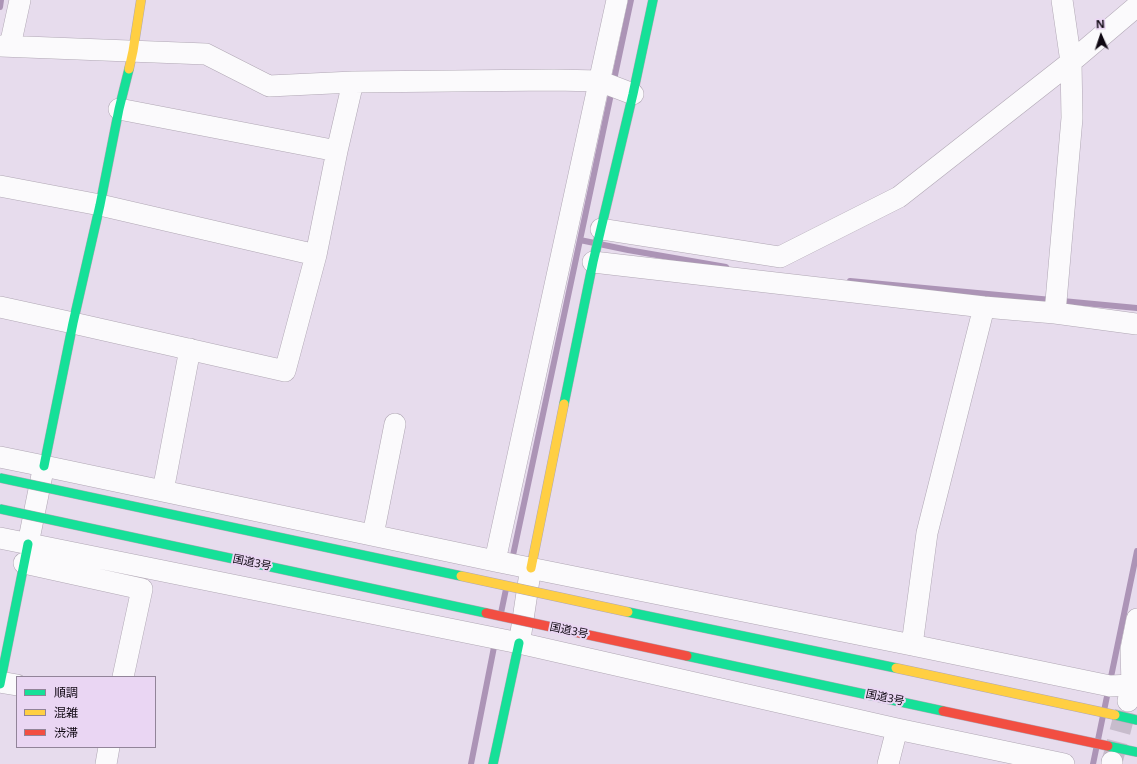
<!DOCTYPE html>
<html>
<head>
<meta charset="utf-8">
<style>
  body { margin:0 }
  #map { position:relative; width:1137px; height:764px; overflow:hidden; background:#e7dced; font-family:"Noto Sans","Noto Sans JP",sans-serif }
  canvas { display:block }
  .legend { position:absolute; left:16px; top:676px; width:140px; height:72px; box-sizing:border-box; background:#ead6f3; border:1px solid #928499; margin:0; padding:5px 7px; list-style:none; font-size:12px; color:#0f0812 }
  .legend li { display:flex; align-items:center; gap:8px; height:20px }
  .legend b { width:20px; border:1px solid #928499 }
  .north { position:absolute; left:1081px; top:16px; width:40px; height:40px; -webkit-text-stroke:3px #ead6f3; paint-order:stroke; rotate:357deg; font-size:11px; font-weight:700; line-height:16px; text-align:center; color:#0f0812 }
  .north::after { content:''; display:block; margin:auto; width:14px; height:18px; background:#0f0812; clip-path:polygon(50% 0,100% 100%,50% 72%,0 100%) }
</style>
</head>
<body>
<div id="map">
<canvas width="1137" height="764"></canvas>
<ul class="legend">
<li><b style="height:5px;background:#16e098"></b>順調</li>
<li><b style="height:5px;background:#ffcf43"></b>混雑</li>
<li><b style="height:5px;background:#f24e42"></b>渋滞</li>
</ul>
<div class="north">N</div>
</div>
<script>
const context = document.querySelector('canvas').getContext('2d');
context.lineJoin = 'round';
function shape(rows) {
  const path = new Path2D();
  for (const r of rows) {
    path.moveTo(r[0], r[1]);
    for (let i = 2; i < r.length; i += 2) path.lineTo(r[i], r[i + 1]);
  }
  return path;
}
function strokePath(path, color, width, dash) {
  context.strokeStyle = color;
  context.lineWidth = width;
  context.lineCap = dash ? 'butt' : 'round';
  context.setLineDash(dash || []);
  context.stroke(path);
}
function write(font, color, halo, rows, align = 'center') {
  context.font = font + ' "Noto Sans","Noto Sans JP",sans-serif';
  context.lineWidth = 4;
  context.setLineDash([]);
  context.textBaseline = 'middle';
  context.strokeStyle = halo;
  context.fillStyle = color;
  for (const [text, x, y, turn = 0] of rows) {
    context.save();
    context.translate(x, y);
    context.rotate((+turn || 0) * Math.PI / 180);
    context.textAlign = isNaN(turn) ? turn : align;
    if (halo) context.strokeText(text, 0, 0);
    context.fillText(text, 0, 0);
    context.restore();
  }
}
strokePath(shape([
  [0,7,1,0],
  [580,240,628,250,726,267],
  [850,281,1137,308],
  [512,560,631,0],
  [501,613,506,589],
  [471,764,495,642],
  [1093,764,1137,551]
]), '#ac94b6', 6);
strokePath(shape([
  [1112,762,1128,701]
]), '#c7bccc', 21, [21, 10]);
const street = shape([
  [0,46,206,54,269,86,353,82,554,80,599,81,633,94],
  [10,46,20,0],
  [119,109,337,151],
  [0,186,100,205,316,255,337,151,353,82],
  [601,229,780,257,899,197,1071,62,1137,6],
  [593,262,984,307,1055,313,1137,324],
  [0,307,73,323,285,371,316,255],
  [1055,313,1072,118,1071,62,1062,0],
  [0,457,44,466,495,561,912,645,1110,686,1132,685,1137,686],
  [163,491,190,349],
  [373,535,395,424],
  [0,538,519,643,897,729,1064,764],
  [28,544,43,470],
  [495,561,617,0],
  [24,563,142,589,123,677],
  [520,639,530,573],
  [912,645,927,533,984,307],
  [0,682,17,685],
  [1128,701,1132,685,1131,649,1137,619],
  [106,764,109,747],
  [888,764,897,729],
  [1112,764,1112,762]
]);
const fast = shape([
  [564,404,593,262,633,94,653,0],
  [44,466,73,323,100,205,119,109,129,69],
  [0,684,28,544],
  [1115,715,1137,720],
  [1108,746,1137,752],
  [493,764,519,643]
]);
const slow = shape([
  [129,69,133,51,141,0],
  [531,568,564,404]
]);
strokePath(street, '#b0a7b4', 22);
strokePath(fast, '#b0a7b4', 10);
strokePath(slow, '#b0a7b4', 10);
strokePath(street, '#fbfafc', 21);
strokePath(fast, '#16e098', 9);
strokePath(slow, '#ffcf43', 9);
const fastBridge = shape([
  [0,478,461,576],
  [0,509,486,613],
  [628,612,896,668],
  [687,656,943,711]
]);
const slowBridge = shape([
  [461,576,628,612],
  [896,668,1115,715]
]);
const jamBridge = shape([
  [486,613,687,656],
  [943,711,1108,746]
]);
strokePath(fastBridge, '#b0a7b4', 10, []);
strokePath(slowBridge, '#b0a7b4', 10, []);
strokePath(jamBridge, '#b0a7b4', 10, []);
strokePath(fastBridge, '#16e098', 9);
strokePath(slowBridge, '#ffcf43', 9);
strokePath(jamBridge, '#f24e42', 9);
write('11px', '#0f0812', '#ead6f3', [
  ["国道3号",252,563,12],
  ["国道3号",569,631,12],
  ["国道3号",885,698,12]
]);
</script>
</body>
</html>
